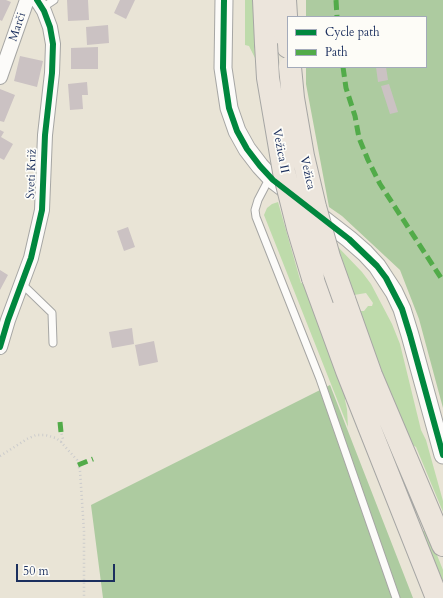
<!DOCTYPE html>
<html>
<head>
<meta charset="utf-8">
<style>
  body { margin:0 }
  #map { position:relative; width:443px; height:598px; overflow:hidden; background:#e9e4d6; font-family:Cardo,serif }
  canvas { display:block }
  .legend { position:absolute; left:287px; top:16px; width:140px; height:52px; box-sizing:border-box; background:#fdfcf7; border:1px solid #a3aaba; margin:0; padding:5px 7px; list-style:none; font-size:12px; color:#1b2f5e }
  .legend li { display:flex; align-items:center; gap:8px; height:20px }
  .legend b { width:20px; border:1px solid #a3aaba }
  .scale { position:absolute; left:16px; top:564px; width:99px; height:18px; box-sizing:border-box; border:2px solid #1b2f5e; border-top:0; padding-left:5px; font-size:12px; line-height:14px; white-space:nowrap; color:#1b2f5e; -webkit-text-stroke:3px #fdfcf7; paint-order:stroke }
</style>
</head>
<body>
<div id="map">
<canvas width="443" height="598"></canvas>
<ul class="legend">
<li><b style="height:5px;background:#00873e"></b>Cycle path</li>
<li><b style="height:5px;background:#52ab49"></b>Path</li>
</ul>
<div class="scale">50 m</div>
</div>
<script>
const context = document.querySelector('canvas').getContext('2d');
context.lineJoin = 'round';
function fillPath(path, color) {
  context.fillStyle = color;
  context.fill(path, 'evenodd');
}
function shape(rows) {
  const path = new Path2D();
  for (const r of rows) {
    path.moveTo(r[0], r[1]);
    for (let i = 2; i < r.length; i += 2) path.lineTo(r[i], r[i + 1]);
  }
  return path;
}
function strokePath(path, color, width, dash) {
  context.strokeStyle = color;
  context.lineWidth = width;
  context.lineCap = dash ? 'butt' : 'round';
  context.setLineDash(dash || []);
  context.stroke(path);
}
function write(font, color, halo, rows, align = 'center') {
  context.font = font + ' Cardo,serif';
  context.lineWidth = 3.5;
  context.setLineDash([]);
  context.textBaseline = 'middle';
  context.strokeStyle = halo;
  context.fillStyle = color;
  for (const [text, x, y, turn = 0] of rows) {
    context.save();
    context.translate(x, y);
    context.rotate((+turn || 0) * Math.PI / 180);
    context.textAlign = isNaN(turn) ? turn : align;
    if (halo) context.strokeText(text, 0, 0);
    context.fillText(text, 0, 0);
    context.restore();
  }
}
fillPath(shape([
  [245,0,254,0,255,58,249,46,245,45],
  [278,202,301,283,306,281,346,394,345,400,347,409,348,427,264,215,267,208,272,204],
  [338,247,362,272,371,284,392,324,400,344,421,430,426,440,443,501,443,512,416,447,411,444,358,311,364,311,368,306,372,306,373,303,366,293,354,295],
  [427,530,443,570,443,585,423,534,423,531]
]), '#bedbab');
fillPath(shape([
  [306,0,443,0,443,408,419,319,400,270,342,216,329,207,306,84,306,67,426,67,426,17,306,17],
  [330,385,413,598,103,598,91,505]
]), '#adcba0');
fillPath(shape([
  [0,0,6,0,11,2,2,21,0,20],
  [67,0,88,0,89,20,68,21],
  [120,0,135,0,126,19,114,13],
  [108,25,109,43,87,45,86,27],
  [98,47,98,69,71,69,71,48],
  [20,56,43,61,37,87,14,81],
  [376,67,386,67,388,80,378,82],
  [87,82,88,95,82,95,83,109,70,110,68,84],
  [389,84,398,112,390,114,381,86],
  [0,89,15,95,4,122,0,121],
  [0,130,4,132,1,137,13,144,4,160,0,158],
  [128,227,135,247,124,251,117,231],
  [0,270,8,275,0,290],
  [132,328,134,344,112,348,109,332],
  [154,341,158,362,139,366,135,345]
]), '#cbc2c3');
const service = shape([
  [42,8,54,0],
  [270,177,258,200,255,210,256,217,320,379,396,598],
  [21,283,52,313,53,343]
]);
const minor = shape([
  [0,77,27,0],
  [0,347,8,320,31,258,42,210,45,135,52,73,53,44,50,27,44,11,37,0]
]);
const tertiary = shape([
  [224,0,223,68,229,108,237,131,247,149,260,166,273,180,294,196],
  [313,211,349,239,365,253,377,266,394,292,402,309,410,335,443,455]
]);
const trunk = shape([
  [264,0,266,44],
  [285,0,288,47],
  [313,278,347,371,437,598],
  [344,299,371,375,443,545]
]);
strokePath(service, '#a6a6a4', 9);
strokePath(minor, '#a6a6a4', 16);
strokePath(tertiary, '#a6a6a4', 19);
strokePath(trunk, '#a6a6a4', 24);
strokePath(shape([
  [61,442,63,439,61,432],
  [0,456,27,439,36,435,45,435,56,438,61,442,77,460,80,471,84,531,84,598]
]), '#cbcbcc', 2.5, [1, 3]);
strokePath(service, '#fcfbf9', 7);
strokePath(minor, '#fcfbf9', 14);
strokePath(tertiary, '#fcfbf9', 17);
strokePath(trunk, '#ece5dc', 22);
const trunkBridge = shape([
  [266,44,268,78,284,172,298,228,313,278],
  [290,67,293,98,303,156,315,207,329,257,344,299]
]);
strokePath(trunkBridge, '#a6a6a4', 24, []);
strokePath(trunkBridge, '#ece5dc', 22);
strokePath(shape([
  [336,0,337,17],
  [343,67,346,88,355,116,359,138,368,160,380,184,443,281],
  [60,422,61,432],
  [78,465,93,459]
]), '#52ab49', 5, [10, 5]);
strokePath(shape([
  [224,0,223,68,229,108,237,131,247,149,260,166,273,180,349,239,377,266,386,278,402,309,410,335,443,455],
  [0,347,8,320,31,258,42,210,45,135,52,73,53,44,50,27,44,11,37,0]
]), '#00873e', 6);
write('12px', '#1b2f5e', '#fdfcf7', [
  ["Marči",18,27,-72],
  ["Vežica II",280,151,79],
  ["Vežica",307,173,77],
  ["Sveti Križ",32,174,-88]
]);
</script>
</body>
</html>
